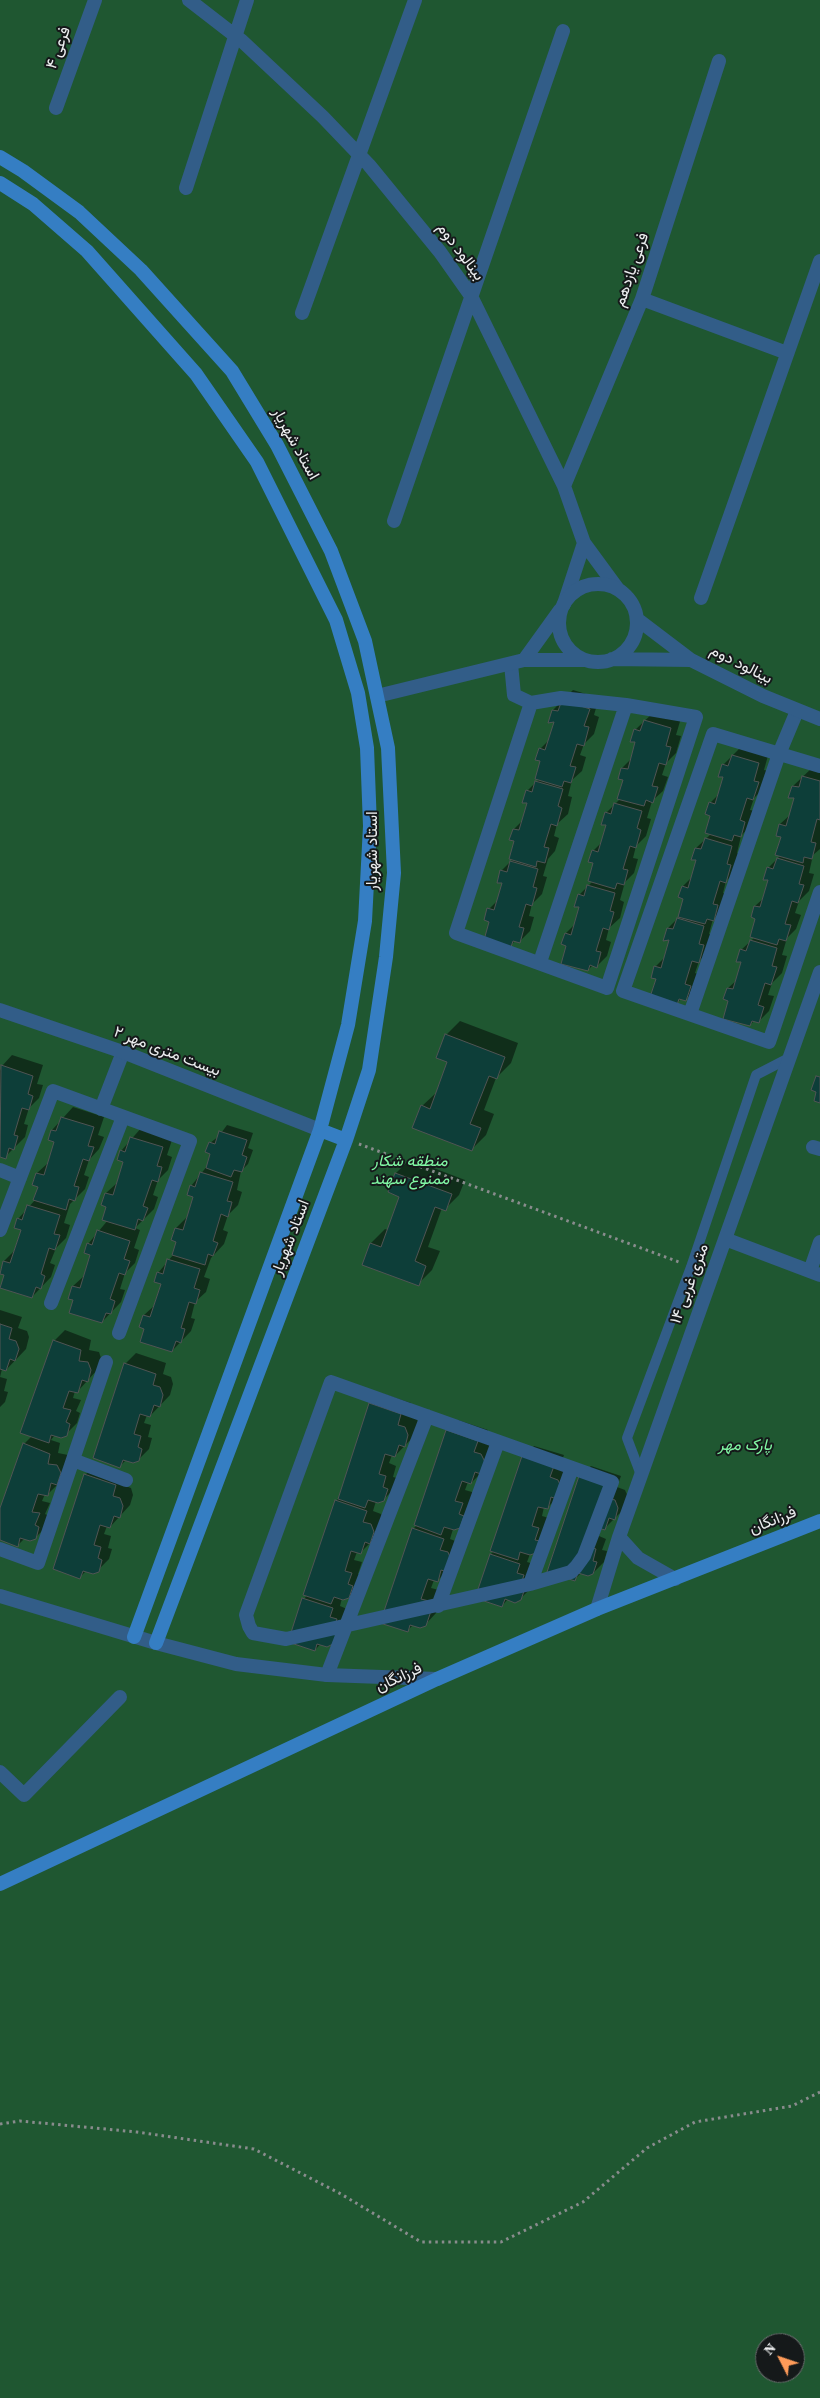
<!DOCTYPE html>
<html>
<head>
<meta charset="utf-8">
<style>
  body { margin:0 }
  #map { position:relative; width:820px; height:2398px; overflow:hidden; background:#1e2223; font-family:"Source Serif 4",serif }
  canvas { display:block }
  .north { position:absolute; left:755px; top:2333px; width:50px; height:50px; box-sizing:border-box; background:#15191a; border:1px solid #6b6e6f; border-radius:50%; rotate:311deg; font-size:14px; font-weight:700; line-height:20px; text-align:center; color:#eceeef }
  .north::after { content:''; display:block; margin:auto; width:18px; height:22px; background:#fe9b59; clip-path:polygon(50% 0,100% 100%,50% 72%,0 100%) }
</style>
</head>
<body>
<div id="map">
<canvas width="820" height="2398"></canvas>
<div class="north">N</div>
</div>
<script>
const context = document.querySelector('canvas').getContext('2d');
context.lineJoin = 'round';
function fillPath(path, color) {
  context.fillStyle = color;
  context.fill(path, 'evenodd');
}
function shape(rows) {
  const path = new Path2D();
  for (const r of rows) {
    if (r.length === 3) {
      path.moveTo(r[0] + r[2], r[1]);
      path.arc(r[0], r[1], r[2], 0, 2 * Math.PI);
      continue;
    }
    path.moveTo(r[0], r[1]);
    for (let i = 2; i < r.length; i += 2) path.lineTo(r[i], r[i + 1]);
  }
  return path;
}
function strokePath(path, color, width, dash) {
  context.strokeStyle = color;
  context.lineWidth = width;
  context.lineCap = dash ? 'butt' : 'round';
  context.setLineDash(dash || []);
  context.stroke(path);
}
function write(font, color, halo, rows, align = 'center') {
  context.font = font + ' "Source Serif 4",Vazirmatn,serif';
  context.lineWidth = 4;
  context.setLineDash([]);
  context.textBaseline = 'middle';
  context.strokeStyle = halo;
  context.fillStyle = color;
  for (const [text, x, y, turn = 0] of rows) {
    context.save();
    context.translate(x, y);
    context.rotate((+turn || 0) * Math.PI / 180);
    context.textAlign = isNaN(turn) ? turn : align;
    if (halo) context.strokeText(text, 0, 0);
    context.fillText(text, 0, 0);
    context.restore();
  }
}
fillPath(shape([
  [0,0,820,0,820,2398,0,2398],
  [765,2343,795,2343,795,2373,765,2373]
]), '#1f5731');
fillPath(shape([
  [573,690,599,698,594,715,599,717,594,734,584,744,580,755,586,757,582,771,572,780,568,796,572,797,568,814,557,824,554,836,559,838,555,851,548,859,543,876,547,877,542,894,532,904,529,916,534,917,530,931,519,942,515,941,510,946,491,921,489,909,499,899,504,882,501,871,513,859,516,841,514,829,524,819,529,802,527,791,539,779,542,760,540,749,550,739,555,721,553,710],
  [656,710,681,718,676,735,681,736,676,753,666,763,662,775,668,777,663,791,652,801,647,818,651,819,646,836,636,846,633,858,638,859,634,873,625,882,620,900,624,902,620,918,609,928,606,940,611,942,607,956,597,966,593,965,588,970,568,945,566,933,576,923,581,906,579,895,593,881,595,863,593,851,603,841,608,824,606,813,621,798,624,780,622,768,632,758,637,740,635,730],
  [743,745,769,752,764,770,768,771,764,788,754,798,750,810,755,811,751,825,741,836,737,853,741,855,736,871,726,881,723,893,728,895,724,909,713,919,709,934,714,935,709,951,699,961,695,973,701,975,697,989,686,999,682,998,677,1003,657,978,655,967,665,957,670,939,668,928,680,916,685,898,680,896,683,886,693,876,698,859,696,848,711,834,710,803,720,793,725,775,723,765],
  [814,766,820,768,820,849,813,855,809,873,814,874,809,891,799,901,795,913,801,915,796,929,787,938,782,955,787,956,782,973,772,983,768,995,774,996,769,1011,759,1021,755,1020,750,1025,730,1000,728,988,738,979,743,961,741,950,755,937,757,918,755,906,765,897,770,879,768,868,781,855,782,836,777,835,780,824,790,815,796,797,793,786],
  [460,1021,518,1043,511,1063,496,1078,484,1110,494,1114,486,1135,472,1149,422,1106,437,1092,449,1061,446,1035],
  [12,1055,43,1065,37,1084,43,1085,39,1098,29,1108,24,1124,28,1125,25,1137,5,1157,0,1156,0,1071,2,1066],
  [73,1107,104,1117,98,1135,104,1137,99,1149,89,1160,84,1175,89,1177,85,1189,70,1204,64,1223,70,1225,66,1238,56,1248,50,1263,55,1265,51,1277,32,1297,5,1274,0,1273,4,1261,14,1251,22,1229,18,1219,35,1200,39,1186,34,1184,37,1173,48,1163,56,1141,52,1130],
  [227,1125,253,1133,248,1148,253,1150,248,1164,241,1171,237,1190,242,1192,238,1205,228,1215,223,1230,228,1232,224,1244,211,1258,204,1277,210,1279,206,1292,195,1302,191,1318,195,1319,191,1331,172,1351,145,1328,144,1315,155,1305,162,1283,158,1273,173,1255,178,1241,173,1240,176,1228,187,1217,195,1196,191,1186,208,1165,212,1153,210,1143,219,1136],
  [142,1127,173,1137,167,1155,172,1157,168,1170,158,1180,153,1195,158,1197,154,1209,135,1228,140,1230,134,1248,139,1250,135,1263,125,1273,120,1289,125,1290,121,1302,102,1322,75,1299,73,1286,84,1276,92,1255,88,1244,108,1220,108,1206,103,1205,106,1193,117,1183,125,1161,121,1151],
  [410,1159,465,1180,459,1195,445,1209,442,1208,428,1247,440,1251,432,1270,418,1284,364,1264,371,1243,385,1229,388,1230,401,1196,389,1192,396,1173],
  [0,1310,22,1317,18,1328,27,1331,29,1337,26,1349,6,1370,2,1369,0,1377],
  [65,1330,91,1340,89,1350,99,1352,101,1358,98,1369,78,1391,75,1391,73,1398,81,1400,76,1411,80,1413,77,1423,66,1434,55,1435,51,1440,60,1443,58,1453,68,1455,58,1484,47,1495,45,1494,42,1501,50,1503,45,1514,49,1516,46,1527,35,1538,25,1538,18,1545,0,1539,0,1512,24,1444,32,1436,54,1341],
  [136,1353,166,1363,163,1374,171,1377,173,1384,170,1395,150,1416,147,1415,144,1423,151,1425,148,1437,152,1438,149,1449,138,1460,126,1460,120,1466,125,1364],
  [0,1377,7,1379,4,1391,8,1392,5,1402,0,1407],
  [381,1393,411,1403,408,1414,416,1417,419,1424,415,1435,395,1456,392,1455,389,1463,396,1466,393,1477,397,1478,394,1489,383,1500,376,1501,373,1511,381,1514,384,1521,381,1532,360,1553,357,1552,354,1560,362,1562,358,1574,363,1575,360,1585,349,1597,342,1598,340,1606,347,1609,343,1620,315,1650,304,1599,307,1595,336,1501,339,1498,371,1404],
  [458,1420,488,1430,484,1441,492,1444,482,1472,471,1483,468,1482,465,1490,472,1492,474,1505,453,1529,450,1539,458,1542,448,1570,437,1581,434,1580,431,1588,439,1590,440,1603,436,1613,425,1625,414,1624,407,1631,413,1529,417,1525],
  [534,1446,564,1455,560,1466,568,1469,558,1497,547,1508,544,1507,542,1516,549,1518,550,1530,530,1554,527,1562,534,1564,531,1588,520,1599,508,1599,502,1606,491,1554,494,1551,523,1456],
  [96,1464,123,1485,131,1488,133,1495,130,1505,110,1527,107,1526,104,1534,111,1536,108,1548,112,1549,109,1559,98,1570,86,1571,80,1577,85,1475],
  [591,1466,621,1476,617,1487,625,1490,628,1497,625,1508,604,1529,601,1528,599,1536,606,1539,602,1550,607,1551,604,1562,593,1573,581,1573,575,1579,580,1477]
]), '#0007');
const building = shape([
  [562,700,590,709,584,726,589,727,584,746,577,744,570,766,576,767,571,783,564,781,562,787,535,779,540,761,535,760,539,748,545,750,554,722,548,723,552,710,558,711,562,700],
  [644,720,671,728,666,746,671,747,666,765,659,763,652,786,658,787,653,803,646,800,644,806,617,799,623,780,618,779,621,768,628,769,635,742,630,742,634,729,640,731,644,720],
  [732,755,759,763,754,781,759,782,753,800,747,798,740,820,745,822,741,837,734,835,732,841,705,833,710,816,705,814,709,802,715,804,723,777,718,777,722,764,728,766,732,755],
  [802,776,820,781,820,820,817,819,811,842,816,843,812,859,804,857,803,863,775,855,781,837,776,836,779,824,786,826,794,798,788,798,792,786,799,787,802,776],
  [535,781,563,789,558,806,562,808,557,826,551,824,544,847,549,848,545,863,537,861,536,867,509,859,514,841,509,840,513,829,519,830,527,803,522,803,526,790,532,792,535,781],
  [614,803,642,811,637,828,641,830,636,848,630,846,623,869,628,870,624,885,617,883,615,889,588,881,593,863,588,862,592,850,598,852,606,825,601,825,605,812,611,814,614,803],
  [705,838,732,846,727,864,731,865,726,883,720,881,713,904,718,905,714,921,707,919,705,924,678,917,683,899,678,897,682,886,688,888,696,860,691,860,695,848,701,849,705,838],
  [777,858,804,866,799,884,804,885,798,903,792,901,785,924,791,925,786,941,779,939,777,945,750,937,755,919,751,917,754,906,760,907,768,880,763,880,767,867,773,869,777,858],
  [510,861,538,869,533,887,537,888,532,906,526,904,519,927,524,928,520,943,513,941,511,947,484,940,489,922,484,920,487,908,494,910,502,883,497,883,500,870,507,872,510,861],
  [587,885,615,893,610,911,614,912,609,930,603,928,596,951,601,952,597,968,590,965,588,971,561,964,566,946,561,944,565,933,571,935,579,907,574,907,578,894,584,896,587,885],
  [677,918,704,926,699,944,704,945,699,963,692,961,685,984,691,986,686,1001,679,999,677,1005,650,997,656,979,651,978,654,966,661,968,669,940,663,941,667,928,673,929,677,918],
  [750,940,777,948,772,966,777,967,771,985,765,983,758,1005,764,1007,759,1023,752,1021,750,1026,723,1019,728,1001,723,999,727,988,733,989,741,962,736,962,740,949,746,951,750,940],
  [445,1034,505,1057,497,1079,489,1076,470,1124,481,1128,472,1151,412,1128,421,1105,430,1109,447,1062,436,1058,445,1034],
  [1,1065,33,1076,28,1094,33,1096,29,1110,22,1108,14,1135,18,1136,14,1150,9,1148,6,1159,0,1157,1,1065],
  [816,1076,820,1077,820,1103,814,1101,816,1092,811,1090,816,1076],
  [61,1117,94,1127,88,1146,94,1147,89,1161,83,1159,74,1186,79,1187,75,1201,69,1199,66,1210,33,1200,38,1187,32,1185,36,1173,44,1175,54,1142,48,1140,51,1130,56,1131,61,1117],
  [219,1131,247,1140,242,1155,247,1157,242,1172,234,1170,231,1177,206,1168,210,1154,205,1152,209,1142,215,1144,219,1131],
  [130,1137,163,1147,157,1166,162,1167,158,1182,152,1180,143,1206,148,1208,143,1221,138,1219,135,1230,102,1220,106,1207,101,1205,105,1193,113,1195,123,1162,117,1160,120,1150,125,1152,130,1137],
  [200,1172,233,1182,227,1201,232,1202,228,1217,221,1214,213,1241,218,1243,213,1256,208,1254,205,1265,172,1255,176,1242,171,1240,175,1228,183,1230,193,1197,187,1195,190,1185,195,1187,200,1172],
  [395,1173,452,1194,446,1211,435,1207,415,1261,426,1266,419,1286,362,1265,370,1243,381,1247,399,1197,388,1192,395,1173],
  [27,1205,60,1215,54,1234,60,1235,55,1250,49,1248,41,1274,45,1276,41,1289,36,1287,32,1298,0,1288,4,1275,0,1274,3,1261,10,1263,21,1230,14,1228,17,1218,22,1220,27,1205],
  [97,1230,130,1241,124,1259,130,1261,125,1275,119,1273,110,1299,115,1301,111,1314,106,1313,102,1323,69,1313,73,1300,68,1299,72,1286,80,1288,90,1255,84,1253,87,1243,92,1245,97,1230],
  [167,1259,200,1269,194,1288,200,1290,196,1304,189,1302,181,1328,185,1329,181,1343,176,1341,172,1352,140,1342,144,1329,139,1327,143,1315,150,1317,161,1284,154,1282,157,1272,163,1274,167,1259],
  [0,1324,12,1328,9,1339,16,1341,19,1349,15,1361,10,1359,6,1371,0,1369,0,1324],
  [53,1340,81,1350,79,1361,88,1362,91,1370,88,1382,82,1380,78,1393,69,1391,63,1408,71,1410,66,1422,70,1424,67,1436,61,1438,51,1435,49,1443,20,1433,53,1340],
  [124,1363,156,1374,153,1385,160,1387,163,1395,160,1407,154,1405,150,1417,140,1414,134,1434,141,1436,138,1447,142,1449,139,1461,133,1463,123,1460,120,1468,93,1458,124,1363],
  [369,1403,401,1414,398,1425,405,1427,408,1435,405,1447,399,1445,395,1457,385,1454,379,1474,386,1476,383,1487,388,1489,384,1501,378,1503,368,1500,365,1508,338,1499,369,1403],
  [446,1430,478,1441,474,1452,481,1454,485,1462,481,1474,475,1472,471,1484,462,1481,455,1501,463,1503,459,1514,464,1516,460,1528,454,1530,444,1527,441,1535,414,1525,446,1430],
  [23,1443,50,1454,48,1464,57,1465,61,1473,57,1485,51,1483,48,1496,38,1494,32,1512,40,1513,35,1525,39,1527,36,1539,30,1541,20,1538,18,1547,0,1540,0,1508,23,1443],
  [522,1456,554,1466,550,1477,558,1480,561,1487,557,1499,551,1497,548,1509,538,1507,532,1526,539,1528,535,1540,540,1541,536,1553,530,1555,520,1552,518,1560,490,1551,522,1456],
  [84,1474,116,1485,113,1496,120,1498,123,1506,120,1518,114,1516,110,1528,100,1525,94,1545,101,1547,98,1558,102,1560,99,1572,93,1574,83,1571,80,1579,53,1569,84,1474],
  [579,1476,611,1487,607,1498,615,1500,618,1508,615,1520,609,1518,605,1530,595,1527,589,1547,596,1549,593,1561,597,1562,593,1574,588,1576,578,1573,575,1581,547,1572,579,1476],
  [335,1500,367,1511,363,1522,371,1524,374,1532,370,1544,365,1542,361,1554,351,1551,345,1571,352,1573,348,1584,353,1586,349,1598,343,1600,334,1597,331,1604,303,1595,335,1500],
  [412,1528,444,1539,440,1550,448,1552,451,1560,447,1572,441,1570,438,1582,428,1579,421,1599,429,1601,430,1614,426,1626,420,1628,410,1625,408,1632,380,1623,412,1528],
  [490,1554,520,1564,517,1573,524,1575,520,1587,525,1588,521,1600,515,1603,505,1599,502,1607,475,1598,490,1554],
  [302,1598,333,1608,330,1617,337,1619,333,1631,337,1632,333,1644,327,1647,317,1644,315,1651,288,1642,302,1598]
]);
fillPath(building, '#0d3e39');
strokePath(building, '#505454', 1);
strokePath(shape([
  [359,1144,679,1262],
  [0,2124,20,2121,137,2132,254,2149,341,2194,421,2242,501,2242,583,2202,647,2148,695,2122,792,2106,820,2092]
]), '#898c8d', 3, [2.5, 4]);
strokePath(shape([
  [641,1475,627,1438,691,1267,756,1075,789,1058]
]), '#325d88', 10);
strokePath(shape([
  [189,0,242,41,323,117,369,165,440,252,471,296,564,486,584,543,617,588],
  [56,108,95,0],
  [186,188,247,0],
  [642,299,787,353],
  [302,313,415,0],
  [564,486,642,299,719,61],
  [394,521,563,31],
  [701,598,820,261],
  [564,604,584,543],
  [511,664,514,695,531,703,561,698,626,705,696,717,607,988,456,933,531,703],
  [820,766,713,734,623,991,769,1042,820,892],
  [540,962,626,705],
  [690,1014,779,754,797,711],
  [101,1109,123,1052],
  [813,1147,820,1149],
  [0,1170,20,1178],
  [0,1230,53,1091,190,1141,119,1333],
  [725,1239,820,1275],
  [810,1271,820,1242],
  [51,1303,123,1117],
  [331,1382,612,1482,584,1556,576,1567,571,1572,530,1584,286,1639,253,1633,249,1626,246,1615,331,1382],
  [73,1460,126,1480],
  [619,1537,638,1558,675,1579],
  [0,1549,38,1563,106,1362],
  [530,1584,572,1468],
  [438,1606,498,1442],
  [597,1609,619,1537,820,972],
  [327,1675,427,1416],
  [0,1772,24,1795,120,1697]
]), '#325d88', 14);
strokePath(shape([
  [598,623,39],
  [637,619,691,660],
  [612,659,691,660,763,696,820,719],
  [524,660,560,610],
  [377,696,524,660,585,660],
  [0,1010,123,1052,320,1130],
  [0,1596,156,1643,236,1664,327,1675,437,1679]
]), '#325d88', 14);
strokePath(shape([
  [0,157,23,171,79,212,141,270,232,371,277,445,331,551,365,641,388,748,394,873,386,957,369,1070,346,1140,156,1643],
  [0,183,33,204,87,251,196,374,257,462,336,620,358,693,367,748,370,826,365,921,348,1025,320,1130,134,1637],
  [320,1130,346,1140],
  [0,1884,437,1679,597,1609,820,1521]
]), '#357ec3', 14);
write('16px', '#eceeef', '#15191a', [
  ["فرعی ۴",59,48,-70],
  ["بینالود دوم",460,252,53],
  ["فرعی یازدهم",632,270,-71],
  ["استاد شهریار",295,444,61],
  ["بینالود دوم",741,665,27],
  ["استاد شهریار",373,851,-90],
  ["بیست متری مهر ۲",167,1052,21],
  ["استاد شهریار",291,1238,-69],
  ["۱۴ متری غربی",690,1284,-70],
  ["فرزانگان",773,1521,-22],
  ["فرزانگان",399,1678,-25]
]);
write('italic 16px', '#81f8a4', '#15191a', [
  ["منطقه شکار",410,1162],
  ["ممنوع سهند",410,1180],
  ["پارک مهر",745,1446]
]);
</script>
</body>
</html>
